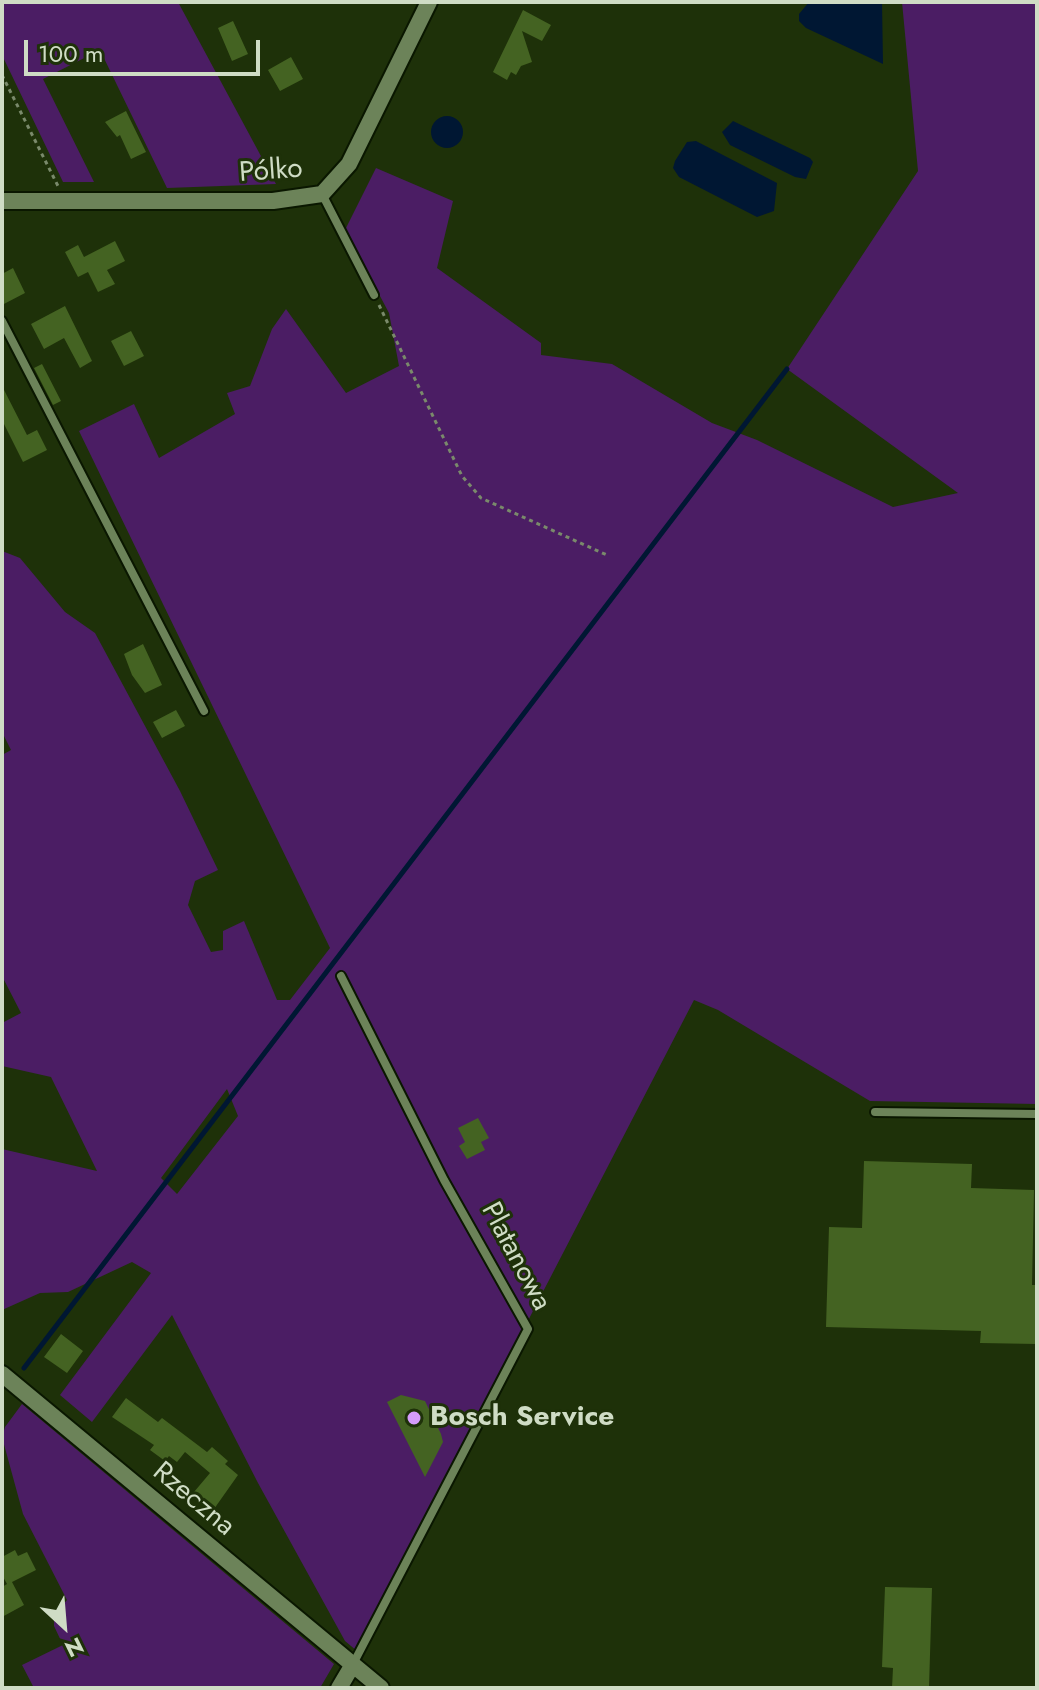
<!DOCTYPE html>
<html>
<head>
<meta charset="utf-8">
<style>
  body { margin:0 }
  #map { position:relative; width:1039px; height:1690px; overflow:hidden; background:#1e3109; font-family:Jost,sans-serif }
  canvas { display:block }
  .frame { position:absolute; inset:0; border:4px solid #cfdcc5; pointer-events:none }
  .north { position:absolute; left:24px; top:1586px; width:80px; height:80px; -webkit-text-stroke:6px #1e3109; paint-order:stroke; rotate:154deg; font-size:22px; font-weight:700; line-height:32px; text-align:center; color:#cfdcc5 }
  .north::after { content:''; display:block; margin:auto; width:28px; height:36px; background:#cfdcc5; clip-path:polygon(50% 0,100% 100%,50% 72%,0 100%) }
  .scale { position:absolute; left:24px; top:40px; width:236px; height:36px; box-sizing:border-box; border:4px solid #cfdcc5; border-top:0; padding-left:10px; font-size:24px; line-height:28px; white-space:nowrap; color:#cfdcc5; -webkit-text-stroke:6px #1e3109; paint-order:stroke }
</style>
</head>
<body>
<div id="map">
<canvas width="1039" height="1690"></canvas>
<div class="frame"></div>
<div class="north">N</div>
<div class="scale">100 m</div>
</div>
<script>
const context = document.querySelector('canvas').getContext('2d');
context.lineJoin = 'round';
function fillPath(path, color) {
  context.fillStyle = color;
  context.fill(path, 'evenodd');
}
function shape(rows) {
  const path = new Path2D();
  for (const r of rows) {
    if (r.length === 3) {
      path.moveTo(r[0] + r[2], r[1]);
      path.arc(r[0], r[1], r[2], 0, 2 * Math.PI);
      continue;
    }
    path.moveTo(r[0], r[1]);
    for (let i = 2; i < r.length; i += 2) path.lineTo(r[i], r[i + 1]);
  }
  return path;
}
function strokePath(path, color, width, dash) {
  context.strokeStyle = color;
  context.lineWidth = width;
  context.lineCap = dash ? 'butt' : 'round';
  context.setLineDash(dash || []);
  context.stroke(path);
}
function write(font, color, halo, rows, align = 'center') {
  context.font = font + ' Jost,sans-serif';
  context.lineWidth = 6;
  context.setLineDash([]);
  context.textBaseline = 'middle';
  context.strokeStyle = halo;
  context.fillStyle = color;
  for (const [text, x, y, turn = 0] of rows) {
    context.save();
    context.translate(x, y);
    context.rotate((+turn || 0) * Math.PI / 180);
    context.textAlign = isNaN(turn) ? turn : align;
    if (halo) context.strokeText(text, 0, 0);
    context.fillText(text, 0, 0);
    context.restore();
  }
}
fillPath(shape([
  [2,2,178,2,276,184,167,188,100,50,43,79,94,182,63,182,2,55],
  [902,2,1037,2,1037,1104,870,1101,718,1010,694,1000,357,1651,345,1641,258,1483,172,1315,92,1422,60,1395,151,1273,132,1262,68,1292,40,1293,2,1310,2,1149,97,1171,51,1077,2,1066,2,1023,21,1013,2,976,2,755,11,750,2,732,2,551,20,558,65,612,95,633,180,791,218,870,195,881,188,905,211,952,223,950,223,931,244,921,277,1000,290,1000,330,948,79,431,134,404,159,458,235,414,227,393,250,386,272,329,286,309,346,393,399,366,389,313,345,230,376,168,453,201,437,268,541,343,541,355,612,364,712,423,757,440,893,507,958,493,787,369,918,171],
  [227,1089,238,1116,177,1194,161,1178],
  [22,1404,334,1664,320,1688,34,1688,22,1665,63,1645,54,1626,54,1615,67,1600,23,1514,2,1437,5,1427]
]), '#4b1d64');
fillPath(shape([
  [809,2,882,2,883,64,806,28,799,21,799,14],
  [447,132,16],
  [733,121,810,158,813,162,806,179,795,177,730,145,722,132],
  [696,141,777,183,774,211,757,217,679,177,673,168,675,161,687,142]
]), '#001733');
strokePath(shape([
  [24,1368,787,369]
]), '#001733', 5);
fillPath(shape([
  [523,10,551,25,542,41,522,31,532,62,521,66,516,75,511,72,507,80,493,72],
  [233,21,248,54,232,61,218,28],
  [291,57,303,79,280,91,268,70],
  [126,111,146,152,131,159,120,135,117,137,105,122],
  [115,241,125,261,107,270,115,284,98,292,88,272,78,277,65,252,78,245,84,257],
  [13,268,25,293,2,305,2,274],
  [65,306,92,361,80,368,64,338,44,349,31,324],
  [131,331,144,356,124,366,111,341],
  [42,364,61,401,53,405,34,368],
  [2,386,27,435,37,430,47,450,23,462,2,420],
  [143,644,162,685,145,693,132,675,124,654],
  [176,710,185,726,162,738,153,722],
  [478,1118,489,1138,481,1142,485,1150,467,1159,459,1146,465,1142,458,1128],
  [864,1161,972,1164,971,1188,1034,1190,1032,1285,1037,1285,1037,1344,980,1343,981,1331,826,1327,829,1227,862,1228],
  [61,1334,83,1351,67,1373,44,1357],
  [401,1395,425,1401,441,1434,443,1442,425,1477,387,1402],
  [126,1398,158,1422,162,1418,207,1452,212,1447,228,1461,225,1464,238,1475,214,1509,194,1492,210,1473,185,1452,177,1462,169,1456,165,1461,150,1450,154,1445,112,1417],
  [15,1550,18,1556,27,1552,36,1570,12,1582,24,1605,2,1617,2,1587,7,1584,2,1575,2,1557],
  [885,1587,932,1588,929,1688,892,1688,893,1668,882,1667]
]), '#446322');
const service = shape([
  [322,194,374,295],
  [2,321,204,711],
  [341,976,444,1180,528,1329,352,1666],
  [875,1112,1037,1114]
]);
const minor = shape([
  [2,201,273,201,322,194,349,164,429,2],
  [2,1374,381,1688],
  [339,1688,352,1666]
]);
strokePath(service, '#0a1700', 12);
strokePath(minor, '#0a1700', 20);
strokePath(shape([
  [2,75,58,186],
  [379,305,462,476,481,498,609,556]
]), '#7a8a6b', 3, [4, 4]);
strokePath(service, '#6c8359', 8);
strokePath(minor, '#6c8359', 16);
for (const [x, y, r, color] of [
  [414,1418,8,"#d59cfb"]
]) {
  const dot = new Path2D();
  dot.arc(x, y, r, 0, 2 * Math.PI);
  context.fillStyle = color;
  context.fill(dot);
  strokePath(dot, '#1e3109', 3);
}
write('28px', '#cfdcc5', '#1e3109', [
  ["Pólko",271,172,-4],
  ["Platanowa",515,1257,62],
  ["Rzeczna",193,1500,40]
]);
write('bold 28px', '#cfdcc5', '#1e3109', [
  ["Bosch Service",430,1418]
], 'left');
</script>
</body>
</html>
